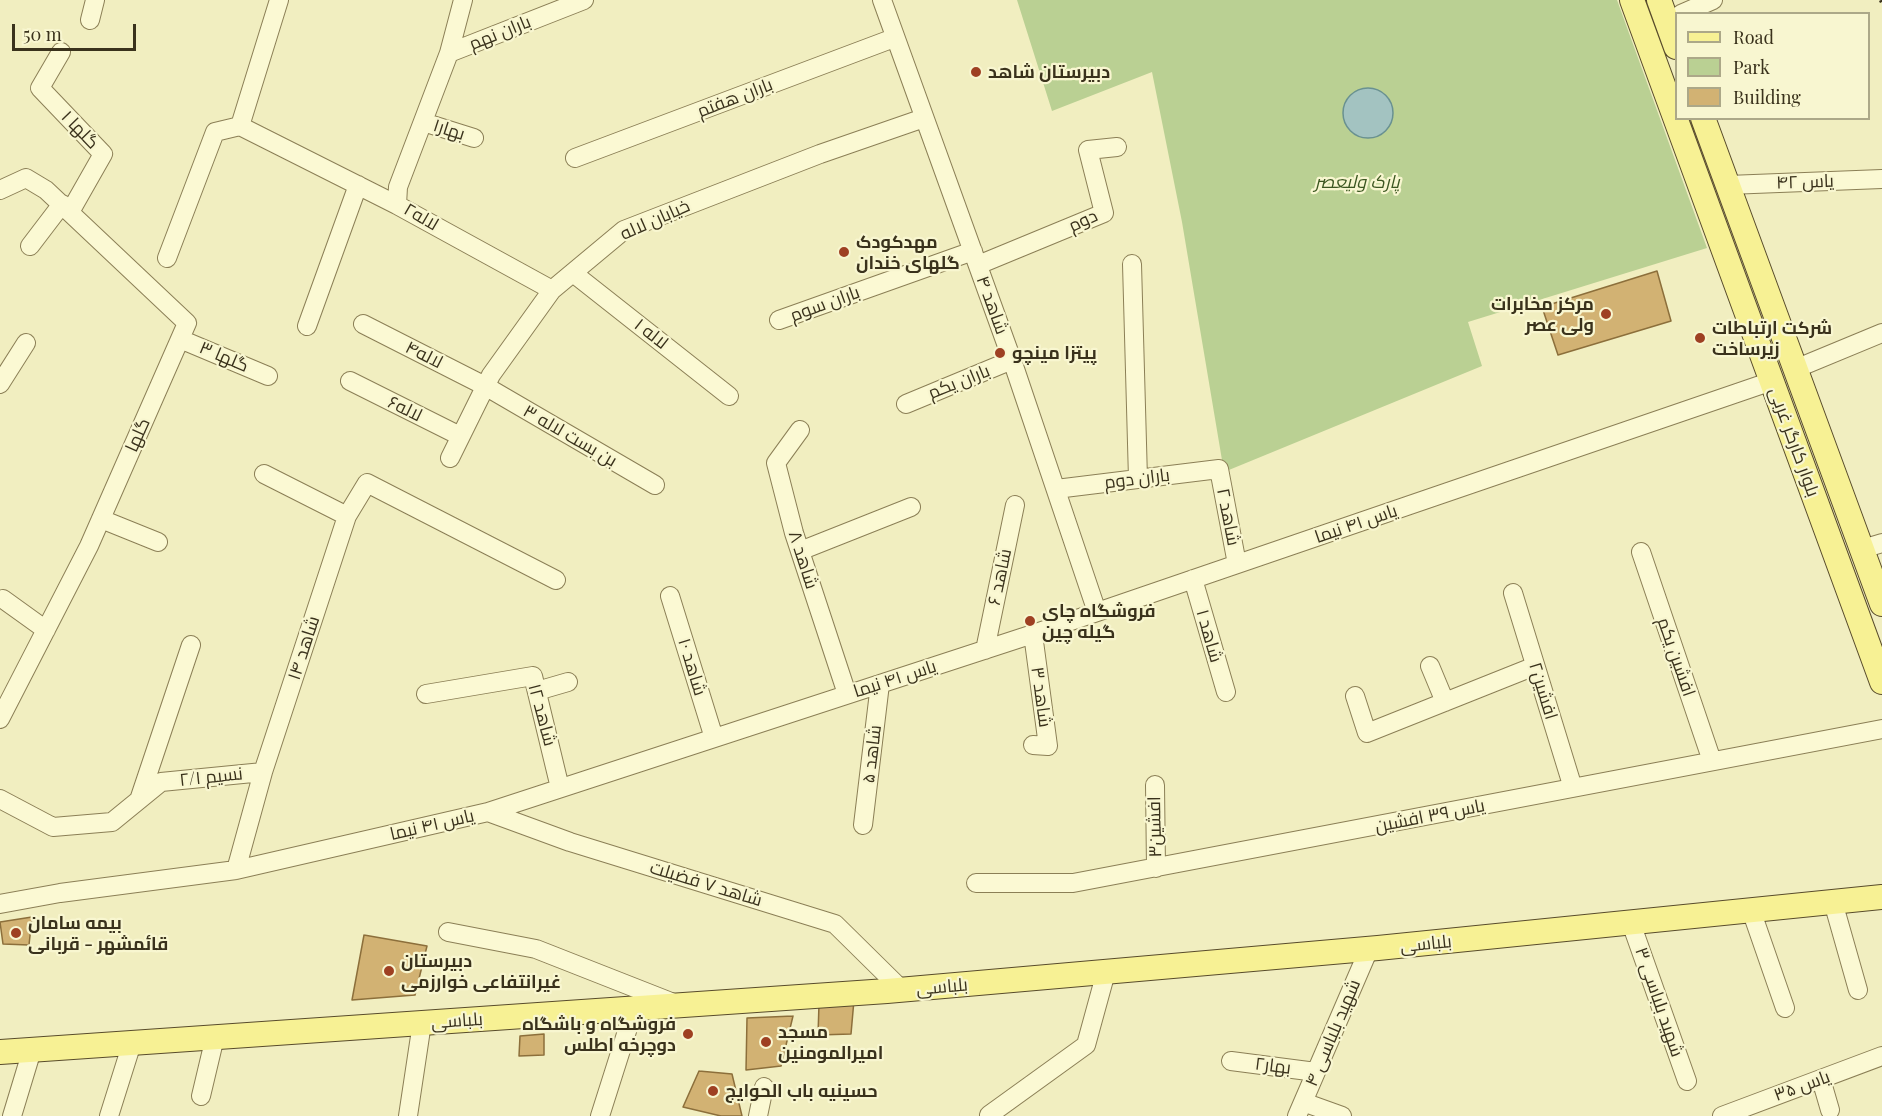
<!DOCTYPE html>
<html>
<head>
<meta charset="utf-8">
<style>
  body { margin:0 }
  #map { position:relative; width:1882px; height:1116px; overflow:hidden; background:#f1eec0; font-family:"Playfair Display",serif }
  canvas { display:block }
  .legend { position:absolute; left:1675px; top:12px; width:195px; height:108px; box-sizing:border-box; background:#f8f6d0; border:2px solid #aca888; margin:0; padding:8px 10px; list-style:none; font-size:18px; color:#3a321c }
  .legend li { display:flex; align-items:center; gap:12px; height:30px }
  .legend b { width:30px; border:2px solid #aca888 }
  .scale { position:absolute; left:12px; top:24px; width:124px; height:27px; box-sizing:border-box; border:3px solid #3a321c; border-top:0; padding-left:8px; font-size:18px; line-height:21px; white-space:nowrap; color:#3a321c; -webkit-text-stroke:4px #f8f6d0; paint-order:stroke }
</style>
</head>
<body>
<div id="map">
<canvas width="1882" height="1116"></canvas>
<ul class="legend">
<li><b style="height:8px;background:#f7f194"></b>Road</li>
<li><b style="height:16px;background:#bad093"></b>Park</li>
<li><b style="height:16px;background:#d2b273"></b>Building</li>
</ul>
<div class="scale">50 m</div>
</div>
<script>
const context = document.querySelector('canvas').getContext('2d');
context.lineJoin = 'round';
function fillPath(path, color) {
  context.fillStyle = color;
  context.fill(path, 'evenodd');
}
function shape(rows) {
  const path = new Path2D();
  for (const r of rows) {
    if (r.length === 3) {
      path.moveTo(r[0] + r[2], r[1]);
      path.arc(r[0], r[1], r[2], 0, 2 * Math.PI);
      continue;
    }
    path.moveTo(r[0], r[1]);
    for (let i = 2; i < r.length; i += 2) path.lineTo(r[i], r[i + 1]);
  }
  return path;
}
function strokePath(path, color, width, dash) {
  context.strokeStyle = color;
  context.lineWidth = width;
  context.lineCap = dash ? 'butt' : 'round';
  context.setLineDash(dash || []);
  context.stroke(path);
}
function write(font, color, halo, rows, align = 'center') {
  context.font = font + ' "Playfair Display",Cairo,serif';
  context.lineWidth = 4.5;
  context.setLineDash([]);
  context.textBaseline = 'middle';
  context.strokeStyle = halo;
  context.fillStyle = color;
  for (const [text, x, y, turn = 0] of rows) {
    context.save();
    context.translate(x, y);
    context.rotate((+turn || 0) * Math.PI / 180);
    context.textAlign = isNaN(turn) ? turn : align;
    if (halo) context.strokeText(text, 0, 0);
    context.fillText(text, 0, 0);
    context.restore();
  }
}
fillPath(shape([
  [1017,0,1617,0,1707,248,1468,322,1482,366,1224,472,1182,222,1152,72,1052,111]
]), '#bad093');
const water = shape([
  [1368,113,25]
]);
fillPath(water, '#a3c3c1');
strokePath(water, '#699191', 1.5);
const building = shape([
  [1657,271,1671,321,1558,355,1542,307,1657,271],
  [32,917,29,945,3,944,0,922,32,917],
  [364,935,427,946,415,995,352,1000,364,935],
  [854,1000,851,1034,818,1035,819,1004,854,1000],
  [793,1016,781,1066,746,1070,747,1018,793,1016],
  [544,1034,544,1055,519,1056,520,1036,544,1034],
  [699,1071,732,1074,742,1116,721,1116,683,1107,699,1071]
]);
fillPath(building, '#d2b273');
strokePath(building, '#8c6f3b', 1.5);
const minor = shape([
  [279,0,240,126,397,205],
  [463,0,449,53,398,187,397,205,552,290],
  [882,0,1012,360,1097,612],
  [1681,14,1713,0],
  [90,20,95,0],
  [61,52,40,88,103,154,70,212],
  [449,53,584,0],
  [423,122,474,138],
  [575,158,894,38],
  [1728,185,1882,179],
  [0,190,26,178,46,190,187,323,89,546,0,719],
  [30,246,62,204],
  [167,258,215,132,240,126],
  [1132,264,1138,479],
  [978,265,1104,213,1088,150,1117,147],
  [573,273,729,396],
  [779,320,973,251],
  [363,324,485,386,655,485],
  [307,326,358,185],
  [180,339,268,376],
  [1795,369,1882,333],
  [350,381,460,436],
  [0,384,26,343],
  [906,404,1012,360],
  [800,430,776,463,794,533,847,694],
  [450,458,491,375,552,290,624,230,820,154,924,118],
  [1056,489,1219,469,1237,564],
  [347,516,367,483,556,580],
  [101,519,158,542],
  [1862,549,1882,543],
  [800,551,911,507],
  [1641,552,1712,761],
  [1193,579,1226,692],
  [1513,593,1573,788],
  [670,596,714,738],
  [3,599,46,630],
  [1033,634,1048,746,1033,745],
  [985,650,1015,505],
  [1430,666,1445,702],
  [537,691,568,682],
  [426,694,533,676,560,788],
  [1355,696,1367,733,1535,666],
  [1155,785,1156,868],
  [0,799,53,827,112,822,161,782,263,772],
  [139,800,191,645],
  [488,812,570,842,835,924,902,990],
  [863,825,880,684],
  [236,870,263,772,347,516,264,474],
  [976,883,1073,883,1882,729],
  [1833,902,1858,990],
  [0,904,60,893,236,870,488,812,1033,634,1772,381],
  [1751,910,1785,1008],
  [1631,923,1687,1081],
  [448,932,536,949,676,1004],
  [1231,1061,1316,1072],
  [1821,1079,1830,1110],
  [201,1096,215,1037],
  [1303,1102,1342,1116],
  [989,1115,1086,1045,1106,972],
  [12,1116,32,1050],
  [109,1116,132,1043],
  [408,1116,422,1023],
  [600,1116,634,1009],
  [758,1116,764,1087],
  [1297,1116,1369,949],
  [1722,1116,1882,1056]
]);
const major = shape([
  [1632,0,1882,682],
  [1659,0,1676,47],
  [1703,118,1882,604],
  [0,1052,887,991,1378,948,1882,897]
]);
strokePath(minor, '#8b7f56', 20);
strokePath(major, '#584b2b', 26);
strokePath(minor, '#fbf9d3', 18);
strokePath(major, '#f7f194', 24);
strokePath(shape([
  [1881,0,1882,2]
]), '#3a321c', 4.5, [10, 10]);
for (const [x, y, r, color] of [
  [976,72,6,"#9e4022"],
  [844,252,6,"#9e4022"],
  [1606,314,6,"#9e4022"],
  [1700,338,6,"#9e4022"],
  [1000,353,6,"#9e4022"],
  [1030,621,6,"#9e4022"],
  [16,933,6,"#9e4022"],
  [389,971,6,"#9e4022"],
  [688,1034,6,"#9e4022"],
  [766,1042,6,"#9e4022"],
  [713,1091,6,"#9e4022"]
]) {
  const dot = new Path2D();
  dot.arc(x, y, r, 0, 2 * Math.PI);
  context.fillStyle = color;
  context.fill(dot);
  strokePath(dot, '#f8f6d0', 2);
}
write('18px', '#3a321c', '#f8f6d0', [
  ["باران نهم",500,33,-22],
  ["باران هفتم",735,98,-21],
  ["گلها ۱",80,130,46],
  ["بهار۱",449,130,18],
  ["یاس ۴۲",1805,182,-2],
  ["لاله۲",421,217,30],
  ["خیابان لاله",655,220,-24],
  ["دوم",1083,221,-25],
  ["باران سوم",825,304,-20],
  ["شاهد ۴",992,305,70],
  ["لاله ۱",651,334,38],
  ["لاله۴",424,355,27],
  ["گلها ۳",224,357,23],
  ["باران یکم",959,382,-22],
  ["لاله۶",405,409,26],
  ["گلها",138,435,-66],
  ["بن بست لاله ۳",570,436,30],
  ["بلوار کارگر غربی",1794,442,70],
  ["باران دوم",1137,479,-7],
  ["شاهد ۲",1228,517,79],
  ["یاس ۴۱ نیما",1356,524,-19],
  ["شاهد ۸",803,560,72],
  ["شاهد ۶",1000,577,-78],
  ["شاهد ۱",1209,636,74],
  ["شاهد ۱۴",304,648,-72],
  ["افشین یکم",1676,657,71],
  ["شاهد ۱۰",692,667,73],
  ["یاس ۴۱ نیما",895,679,-18],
  ["افشین۲",1543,691,73],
  ["شاهد ۳",1041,697,82],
  ["شاهد ۱۲",542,715,75],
  ["شاهد ۵",872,754,-83],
  ["نسیم ۲/۱",211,777,-6],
  ["یاس ۳۹ افشین",1430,816,-11],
  ["یاس ۴۱ نیما",432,825,-13],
  ["افشین۳",1155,827,-91],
  ["شاهد ۷ فضیلت",706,884,17],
  ["بلباسی",1426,944,-6],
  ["بلباسی",942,987,-5],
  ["شهید بلباسی ۳",1659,1002,71],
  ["بلباسی",457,1021,-4],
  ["شهید بلباسی ۴",1333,1033,-67],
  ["بهار۲",1273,1066,7],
  ["یاس ۳۵",1802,1086,-20]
]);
write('bold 18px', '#3a321c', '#f8f6d0', [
  ["دبیرستان شاهد",988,72],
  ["مهدکودک",856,242],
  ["گلهای خندان",856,263],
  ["مرکز مخابرات",1594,304,"right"],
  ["ولی عصر",1594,325,"right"],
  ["شرکت ارتباطات",1712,328],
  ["زیرساخت",1712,349],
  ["پیتزا مینچو",1012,353],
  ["فروشگاه چای",1042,611],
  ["گیله‌ چین",1042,632],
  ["بیمه سامان",28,923],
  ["قائمشهر - قربانی",28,944],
  ["دبیرستان",401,961],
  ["غیرانتفاعی خوارزمی",401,982],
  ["فروشگاه و باشگاه",676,1024,"right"],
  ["دوچرخه اطلس",676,1045,"right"],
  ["مسجد",778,1032],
  ["امیرالمومنین",778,1053],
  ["حسینیه باب الحوایج",725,1091]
], 'left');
write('italic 18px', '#3c5721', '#f8f6d0', [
  ["پارک ولیعصر",1357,182]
]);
</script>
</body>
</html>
